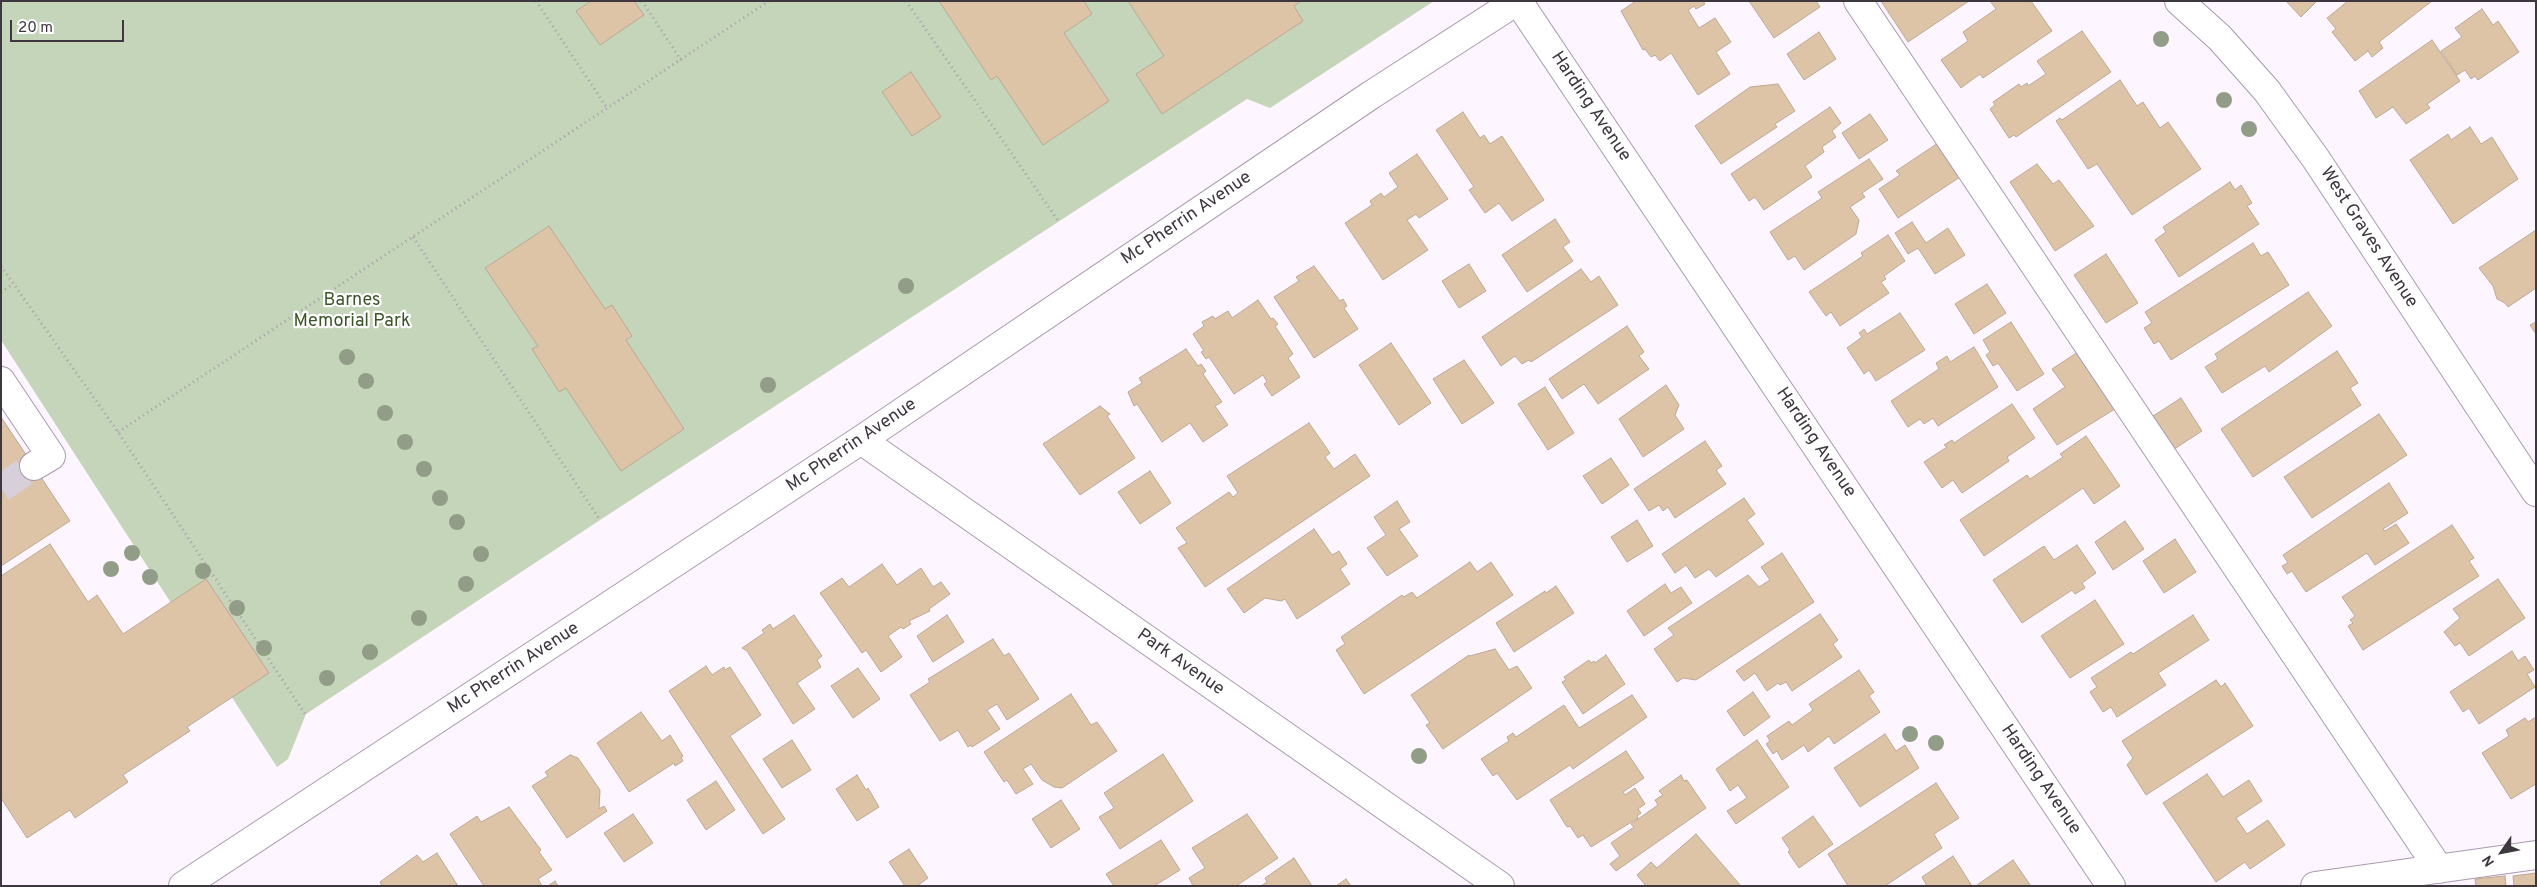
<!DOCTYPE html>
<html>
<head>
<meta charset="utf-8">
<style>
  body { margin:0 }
  #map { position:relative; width:2537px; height:887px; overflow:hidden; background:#fdf5ff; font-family:Overpass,sans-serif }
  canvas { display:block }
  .frame { position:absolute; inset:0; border:2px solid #3e3740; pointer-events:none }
  .north { position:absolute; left:2477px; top:827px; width:50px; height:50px; -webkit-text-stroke:4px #fff; paint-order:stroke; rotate:237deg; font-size:14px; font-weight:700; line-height:20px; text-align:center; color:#3e3740 }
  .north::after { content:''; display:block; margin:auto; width:18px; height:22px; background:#3e3740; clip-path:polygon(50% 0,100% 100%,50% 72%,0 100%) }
  .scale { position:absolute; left:10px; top:20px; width:114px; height:22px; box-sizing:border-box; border:2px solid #3e3740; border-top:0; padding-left:6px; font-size:15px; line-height:18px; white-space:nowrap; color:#3e3740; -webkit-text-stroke:4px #fff; paint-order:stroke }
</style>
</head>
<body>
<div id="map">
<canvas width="2537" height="887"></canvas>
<div class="frame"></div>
<div class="north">N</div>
<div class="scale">20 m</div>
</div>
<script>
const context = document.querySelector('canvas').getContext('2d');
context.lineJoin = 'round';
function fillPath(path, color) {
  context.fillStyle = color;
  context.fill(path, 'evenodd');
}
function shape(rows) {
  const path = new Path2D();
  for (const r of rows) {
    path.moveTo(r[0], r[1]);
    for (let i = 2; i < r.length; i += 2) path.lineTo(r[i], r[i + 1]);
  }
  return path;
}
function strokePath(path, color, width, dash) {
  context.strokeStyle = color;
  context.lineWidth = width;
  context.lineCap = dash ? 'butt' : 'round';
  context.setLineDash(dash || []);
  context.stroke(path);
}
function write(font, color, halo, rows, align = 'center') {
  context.font = font + ' Overpass,sans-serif';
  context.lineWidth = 4.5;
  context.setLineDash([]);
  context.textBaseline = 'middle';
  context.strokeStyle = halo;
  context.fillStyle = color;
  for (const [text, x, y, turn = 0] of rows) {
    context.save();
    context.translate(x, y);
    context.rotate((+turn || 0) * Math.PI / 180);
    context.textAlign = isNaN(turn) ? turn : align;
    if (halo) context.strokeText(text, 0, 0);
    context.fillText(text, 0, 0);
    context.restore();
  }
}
fillPath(shape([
  [1,1,1434,1,1270,108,1247,99,600,520,306,714,288,759,277,767,1,340]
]), '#c4d5b9');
const building = shape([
  [591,1,634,1,644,15,600,45,576,11,591,1],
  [939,1,1084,1,1092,14,1064,33,1109,101,1043,145,997,76,991,80,939,1],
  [1128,1,1301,1,1294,6,1303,21,1162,114,1136,74,1164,56,1128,1],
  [1636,1,1703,1,1705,4,1696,9,1694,6,1688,10,1699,28,1715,18,1731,42,1716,52,1730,74,1698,95,1671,53,1660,61,1655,55,1651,57,1645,49,1643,50,1621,11,1636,1],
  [1749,1,1816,1,1820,7,1774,38,1749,1],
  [1881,1,1969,1,1908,42,1881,1],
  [1990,1,2031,1,2052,31,1983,78,1980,74,1961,88,1941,60,1968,41,1963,32,1996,9,1990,1],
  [2286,1,2317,1,2301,17,2286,1],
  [2348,1,2432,1,2379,42,2383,48,2372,57,2368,51,2355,61,2332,32,2336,29,2327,18,2348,1],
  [2482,9,2493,25,2498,21,2519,52,2478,80,2475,76,2471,79,2465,70,2457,75,2441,51,2462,37,2455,28,2482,9],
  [2082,31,2111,72,2016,137,2014,135,2009,138,1990,109,1995,105,1993,102,2019,84,2021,87,2027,83,2028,86,2046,74,2037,61,2082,31],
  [1819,32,1836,59,1804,80,1787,54,1819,32],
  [2432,40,2460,81,2427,104,2430,108,2406,124,2393,107,2376,118,2359,91,2432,40],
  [911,72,941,117,912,136,882,92,911,72],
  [2120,80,2137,106,2143,102,2160,128,2168,122,2201,169,2132,215,2097,164,2088,169,2056,121,2060,118,2062,120,2120,80],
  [1778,84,1795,111,1775,124,1777,127,1721,164,1695,126,1750,87,1778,84],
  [1830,107,1841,123,1832,131,1836,137,1822,147,1824,152,1805,166,1812,177,1764,210,1755,197,1749,201,1731,174,1830,107],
  [1463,112,1480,138,1484,135,1490,144,1502,136,1544,200,1512,221,1499,203,1485,213,1469,190,1474,187,1436,130,1463,112],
  [1870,114,1888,140,1859,159,1842,133,1870,114],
  [2470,127,2481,144,2492,137,2518,179,2453,224,2410,160,2448,134,2451,140,2470,127],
  [1938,143,1960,177,1898,218,1879,189,1900,175,1896,171,1938,143],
  [1417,154,1448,199,1419,218,1416,214,1407,220,1428,250,1383,280,1345,223,1372,205,1370,201,1381,193,1384,197,1398,187,1389,173,1417,154],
  [1869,159,1883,179,1862,193,1865,197,1850,207,1859,220,1856,234,1804,270,1795,256,1788,260,1770,232,1822,198,1818,192,1869,159],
  [2037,164,2053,184,2059,180,2094,226,2055,251,2010,182,2037,164],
  [2230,182,2235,190,2241,185,2252,203,2247,206,2259,224,2179,277,2155,240,2166,232,2163,227,2230,182],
  [1555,219,1570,242,1563,247,1573,261,1527,292,1502,255,1555,219],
  [1912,222,1926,243,1948,228,1965,255,1935,274,1918,248,1908,254,1895,233,1912,222],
  [549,226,605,309,612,305,632,336,626,340,684,429,621,471,566,388,559,392,532,349,538,346,485,268,549,226],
  [2536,230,2536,288,2508,307,2505,303,2497,299,2493,286,2479,268,2536,230],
  [1888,235,1905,261,1884,276,1886,279,1881,282,1889,293,1840,326,1831,312,1826,316,1809,292,1863,256,1861,253,1888,235],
  [2253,243,2261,256,2268,252,2289,285,2171,360,2159,341,2154,344,2144,328,2152,323,2145,312,2253,243],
  [2106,254,2138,303,2106,323,2074,275,2106,254],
  [1469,264,1486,291,1459,308,1442,281,1469,264],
  [1314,266,1340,301,1343,299,1347,306,1344,308,1358,329,1314,358,1274,297,1299,281,1296,277,1314,266],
  [1581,269,1591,282,1599,276,1618,305,1531,362,1529,360,1522,364,1515,356,1501,366,1482,337,1581,269],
  [1987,284,2006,313,1974,334,1955,304,1987,284],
  [2308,292,2332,326,2269,372,2265,366,2222,393,2205,367,2218,359,2215,354,2308,292],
  [1258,300,1271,319,1273,318,1278,324,1275,326,1293,354,1288,358,1300,377,1272,396,1264,384,1267,382,1263,375,1234,394,1209,357,1206,359,1201,352,1204,351,1193,334,1204,326,1202,322,1213,316,1215,319,1228,311,1232,318,1258,300],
  [1900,313,1925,350,1876,381,1869,370,1864,374,1847,348,1862,337,1859,333,1864,329,1867,334,1900,313],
  [2011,322,2044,374,2017,391,1998,363,1993,366,1986,355,1990,352,1983,340,2011,322],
  [2536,322,2536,334,2530,325,2536,322],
  [1627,326,1644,352,1639,356,1649,369,1598,404,1584,384,1562,399,1549,379,1627,326],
  [1391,343,1431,403,1399,425,1359,365,1391,343],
  [1974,347,1998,387,1938,426,1933,418,1924,424,1920,419,1908,427,1891,401,1939,369,1936,363,1947,356,1950,362,1974,347],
  [1186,349,1198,366,1201,364,1206,371,1203,374,1222,402,1215,406,1228,425,1203,442,1190,423,1162,442,1137,404,1134,406,1128,392,1142,383,1139,378,1186,349],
  [2081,350,2118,407,2057,445,2033,409,2065,387,2052,369,2081,350],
  [2337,351,2358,383,2350,388,2361,405,2253,477,2221,429,2337,351],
  [1464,360,1494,403,1462,424,1433,379,1464,360],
  [1666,385,1679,405,1675,415,1684,429,1643,457,1619,419,1666,385],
  [1545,387,1574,433,1548,450,1518,404,1545,387],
  [2181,398,2202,431,2168,453,2147,420,2181,398],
  [2012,404,2035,438,2007,457,2009,461,1962,493,1953,480,1942,488,1924,462,1947,447,1944,445,1952,440,1954,443,2012,404],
  [1100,406,1110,414,1107,416,1135,458,1080,495,1043,444,1100,406],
  [2379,414,2407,455,2312,518,2284,477,2379,414],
  [1,417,70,521,1,566,1,417],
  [1309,423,1330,453,1325,457,1334,469,1355,454,1370,476,1205,587,1178,548,1187,543,1176,528,1229,492,1233,497,1238,493,1227,476,1309,423],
  [2086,436,2120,486,2094,504,2083,488,1984,556,1960,520,2027,475,2030,479,2063,457,2060,454,2086,436],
  [1705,441,1722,466,1716,470,1726,484,1675,518,1668,507,1663,511,1659,505,1649,511,1634,489,1705,441],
  [1611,458,1629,485,1602,504,1583,476,1611,458],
  [1150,471,1171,503,1140,524,1118,492,1150,471],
  [2389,483,2408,513,2383,529,2385,531,2396,524,2409,543,2375,565,2367,553,2306,592,2292,571,2287,574,2282,566,2288,563,2283,555,2389,483],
  [1744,498,1755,514,1747,520,1764,544,1716,577,1709,569,1695,578,1686,565,1675,573,1662,554,1744,498],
  [1397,501,1410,522,1399,529,1418,556,1387,576,1367,548,1386,535,1374,517,1397,501],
  [1637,520,1653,546,1627,562,1611,537,1637,520],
  [2125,521,2144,549,2113,570,2095,542,2125,521],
  [2452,525,2474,558,2469,561,2479,576,2363,650,2348,626,2353,623,2350,620,2355,616,2342,597,2452,525],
  [1314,529,1332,555,1339,551,1347,564,1340,569,1350,584,1297,619,1285,599,1281,601,1265,598,1244,613,1227,589,1314,529],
  [2175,539,2196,572,2164,593,2143,561,2175,539],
  [50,544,88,602,97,595,123,634,206,579,269,673,187,727,190,731,123,775,128,782,75,818,70,810,27,838,1,798,1,576,50,544],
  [2077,545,2096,573,2082,583,2085,588,2075,594,2072,590,2022,623,1993,580,2044,546,2054,560,2077,545],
  [1782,553,1814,602,1696,680,1683,678,1677,682,1654,649,1674,635,1668,628,1748,575,1759,587,1770,580,1761,567,1782,553],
  [1470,562,1477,572,1491,562,1513,595,1364,694,1336,650,1345,644,1341,637,1402,595,1404,597,1412,592,1417,598,1470,562],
  [882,564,897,585,921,568,933,587,941,582,950,594,929,609,930,611,909,621,911,624,903,629,901,627,888,636,902,657,881,672,866,650,862,653,820,593,842,578,849,587,882,564],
  [2498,579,2525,618,2469,656,2460,643,2455,646,2444,632,2460,618,2453,609,2498,579],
  [1665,584,1671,593,1681,587,1692,603,1644,636,1627,611,1665,584],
  [1556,586,1574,613,1514,652,1496,623,1545,591,1546,593,1556,586],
  [2095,600,2124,644,2070,678,2041,636,2095,600],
  [1820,614,1838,640,1833,644,1842,657,1792,691,1786,682,1780,685,1778,683,1767,691,1755,673,1744,681,1736,671,1820,614],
  [794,615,822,656,817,660,821,667,797,683,815,709,793,724,747,651,742,648,764,633,762,630,770,624,773,629,794,615],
  [947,615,964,642,933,662,917,636,947,615],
  [2193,615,2209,640,2158,673,2166,685,2117,717,2111,707,2103,712,2090,692,2097,687,2091,678,2131,652,2133,654,2193,615],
  [993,639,1004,656,1009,653,1039,699,1007,720,997,704,987,710,1000,729,972,747,971,745,968,747,958,730,940,741,910,695,930,682,928,679,993,639],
  [1495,649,1509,670,1517,666,1532,688,1443,749,1426,725,1430,723,1411,695,1469,655,1470,656,1495,649],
  [2512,651,2518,661,2525,656,2534,670,2527,674,2535,687,2479,724,2469,708,2463,712,2450,692,2512,651],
  [1606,655,1625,684,1583,714,1562,682,1566,680,1564,677,1589,660,1591,663,1594,661,1595,663,1606,655],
  [706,666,712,675,724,667,725,670,730,667,761,715,730,736,785,819,763,834,669,691,706,666],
  [858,668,880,699,853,718,831,686,858,668],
  [1859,670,1874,692,1869,696,1880,712,1834,744,1829,736,1808,752,1804,745,1782,760,1777,751,1773,754,1766,744,1770,741,1767,736,1789,721,1792,725,1813,710,1809,704,1859,670],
  [2216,680,2221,687,2225,683,2253,726,2146,795,2127,765,2133,758,2122,741,2216,680],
  [1753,692,1770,717,1744,736,1727,711,1753,692],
  [1071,694,1091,725,1097,722,1117,751,1062,788,1054,787,1042,780,1031,764,1023,769,1033,784,1016,794,1007,780,1004,782,984,752,1071,694],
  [1632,695,1647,717,1573,769,1570,765,1517,800,1497,773,1493,776,1481,759,1509,741,1507,737,1513,733,1516,737,1564,705,1579,728,1632,695],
  [641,712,662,741,670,735,683,756,681,757,683,761,675,766,674,763,629,792,597,743,641,712],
  [2536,717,2536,784,2511,799,2482,753,2509,736,2506,730,2525,718,2528,722,2536,717],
  [1885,734,1896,751,1905,745,1919,768,1860,807,1834,768,1885,734],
  [792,740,811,770,782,788,763,759,792,740],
  [1757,740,1789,787,1736,824,1727,811,1747,798,1738,785,1730,791,1716,769,1757,740],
  [1626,751,1644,778,1623,792,1625,795,1635,788,1645,804,1638,809,1641,813,1637,816,1638,818,1591,847,1583,835,1578,838,1570,826,1567,827,1550,800,1626,751],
  [1163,754,1193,801,1120,849,1099,817,1114,808,1104,793,1163,754],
  [570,755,578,758,600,790,599,809,604,806,607,811,567,838,532,786,548,776,545,772,570,755],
  [2207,774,2223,797,2249,780,2262,801,2236,818,2247,834,2268,820,2285,845,2250,869,2245,862,2216,882,2163,803,2207,774],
  [857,775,866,790,868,788,879,807,857,821,836,789,857,775],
  [1681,775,1684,781,1687,780,1706,808,1616,871,1610,864,1620,856,1611,843,1634,827,1631,824,1658,805,1655,800,1663,795,1659,791,1681,775],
  [716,781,735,810,706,830,687,800,716,781],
  [1936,783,1959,818,1934,834,1942,848,1885,886,1848,886,1828,854,1936,783],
  [1061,800,1080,829,1051,848,1032,819,1061,800],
  [509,807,541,850,539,852,552,870,538,879,542,886,484,886,450,834,477,816,481,822,509,807],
  [633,814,653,843,624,862,604,833,633,814],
  [1247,814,1278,858,1236,886,1193,886,1189,878,1205,868,1192,848,1247,814],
  [1813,816,1833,844,1799,868,1788,852,1790,850,1782,838,1813,816],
  [1696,834,1741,886,1646,886,1637,875,1651,862,1657,868,1696,834],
  [1161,840,1180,870,1154,886,1114,886,1106,874,1161,840],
  [909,849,928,878,917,886,905,886,889,862,909,849],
  [437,853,458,886,382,886,380,882,417,855,423,862,437,853],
  [1953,856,1972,886,1927,886,1922,877,1953,856],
  [1294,858,1312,886,1261,886,1267,882,1265,878,1294,858],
  [2013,860,2031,886,1977,886,1977,885,2013,860],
  [2536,873,2536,886,2514,886,2513,876,2536,873],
  [2505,876,2506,886,2476,886,2475,879,2505,876],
  [1346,879,1351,886,1336,886,1346,879],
  [555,881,558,886,548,886,555,881]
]);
fillPath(building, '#ddc4a7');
strokePath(building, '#bca994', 1);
strokePath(shape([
  [1,488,34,466]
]), '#d7cfd9', 28, [28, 14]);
const minor = shape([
  [1518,1,2111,886],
  [1858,1,2439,869],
  [2179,1,2220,38,2267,91,2316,159,2536,492],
  [1,381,51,456,34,466],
  [861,440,1500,886],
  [183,886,861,440,1371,95,1517,1],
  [2315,886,2536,855]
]);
strokePath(minor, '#aa99af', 30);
strokePath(shape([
  [536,1,607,108],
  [642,1,681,60],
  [906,1,1059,222],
  [413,237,600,520],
  [1,266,118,432,305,714],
  [1,292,13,284],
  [118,432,769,1]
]), '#a79fa9', 3, [1, 4]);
strokePath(minor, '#fff', 28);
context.fillStyle = '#929d88';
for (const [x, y] of [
  [2161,39],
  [2224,100],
  [2249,129],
  [906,286],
  [347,357],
  [366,381],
  [768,385],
  [385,413],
  [405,442],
  [424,469],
  [440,498],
  [457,522],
  [132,553],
  [481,554],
  [111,569],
  [203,571],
  [150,577],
  [466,584],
  [237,608],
  [419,618],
  [264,648],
  [370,652],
  [327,678],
  [1910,734],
  [1936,743],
  [1419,756]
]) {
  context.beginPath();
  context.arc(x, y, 8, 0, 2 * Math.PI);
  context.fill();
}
write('18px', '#3e3740', '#fff', [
  ["Harding Avenue",1590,107,56],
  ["Mc Pherrin Avenue",1187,219,-34],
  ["West Graves Avenue",2368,238,57],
  ["Harding Avenue",1815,443,56],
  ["Mc Pherrin Avenue",852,446,-34],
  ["Park Avenue",1180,663,35],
  ["Mc Pherrin Avenue",514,669,-33],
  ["Harding Avenue",2040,780,56]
]);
write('18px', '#3b5526', '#fff', [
  ["Barnes",352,301],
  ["Memorial Park",352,322]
]);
</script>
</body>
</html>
